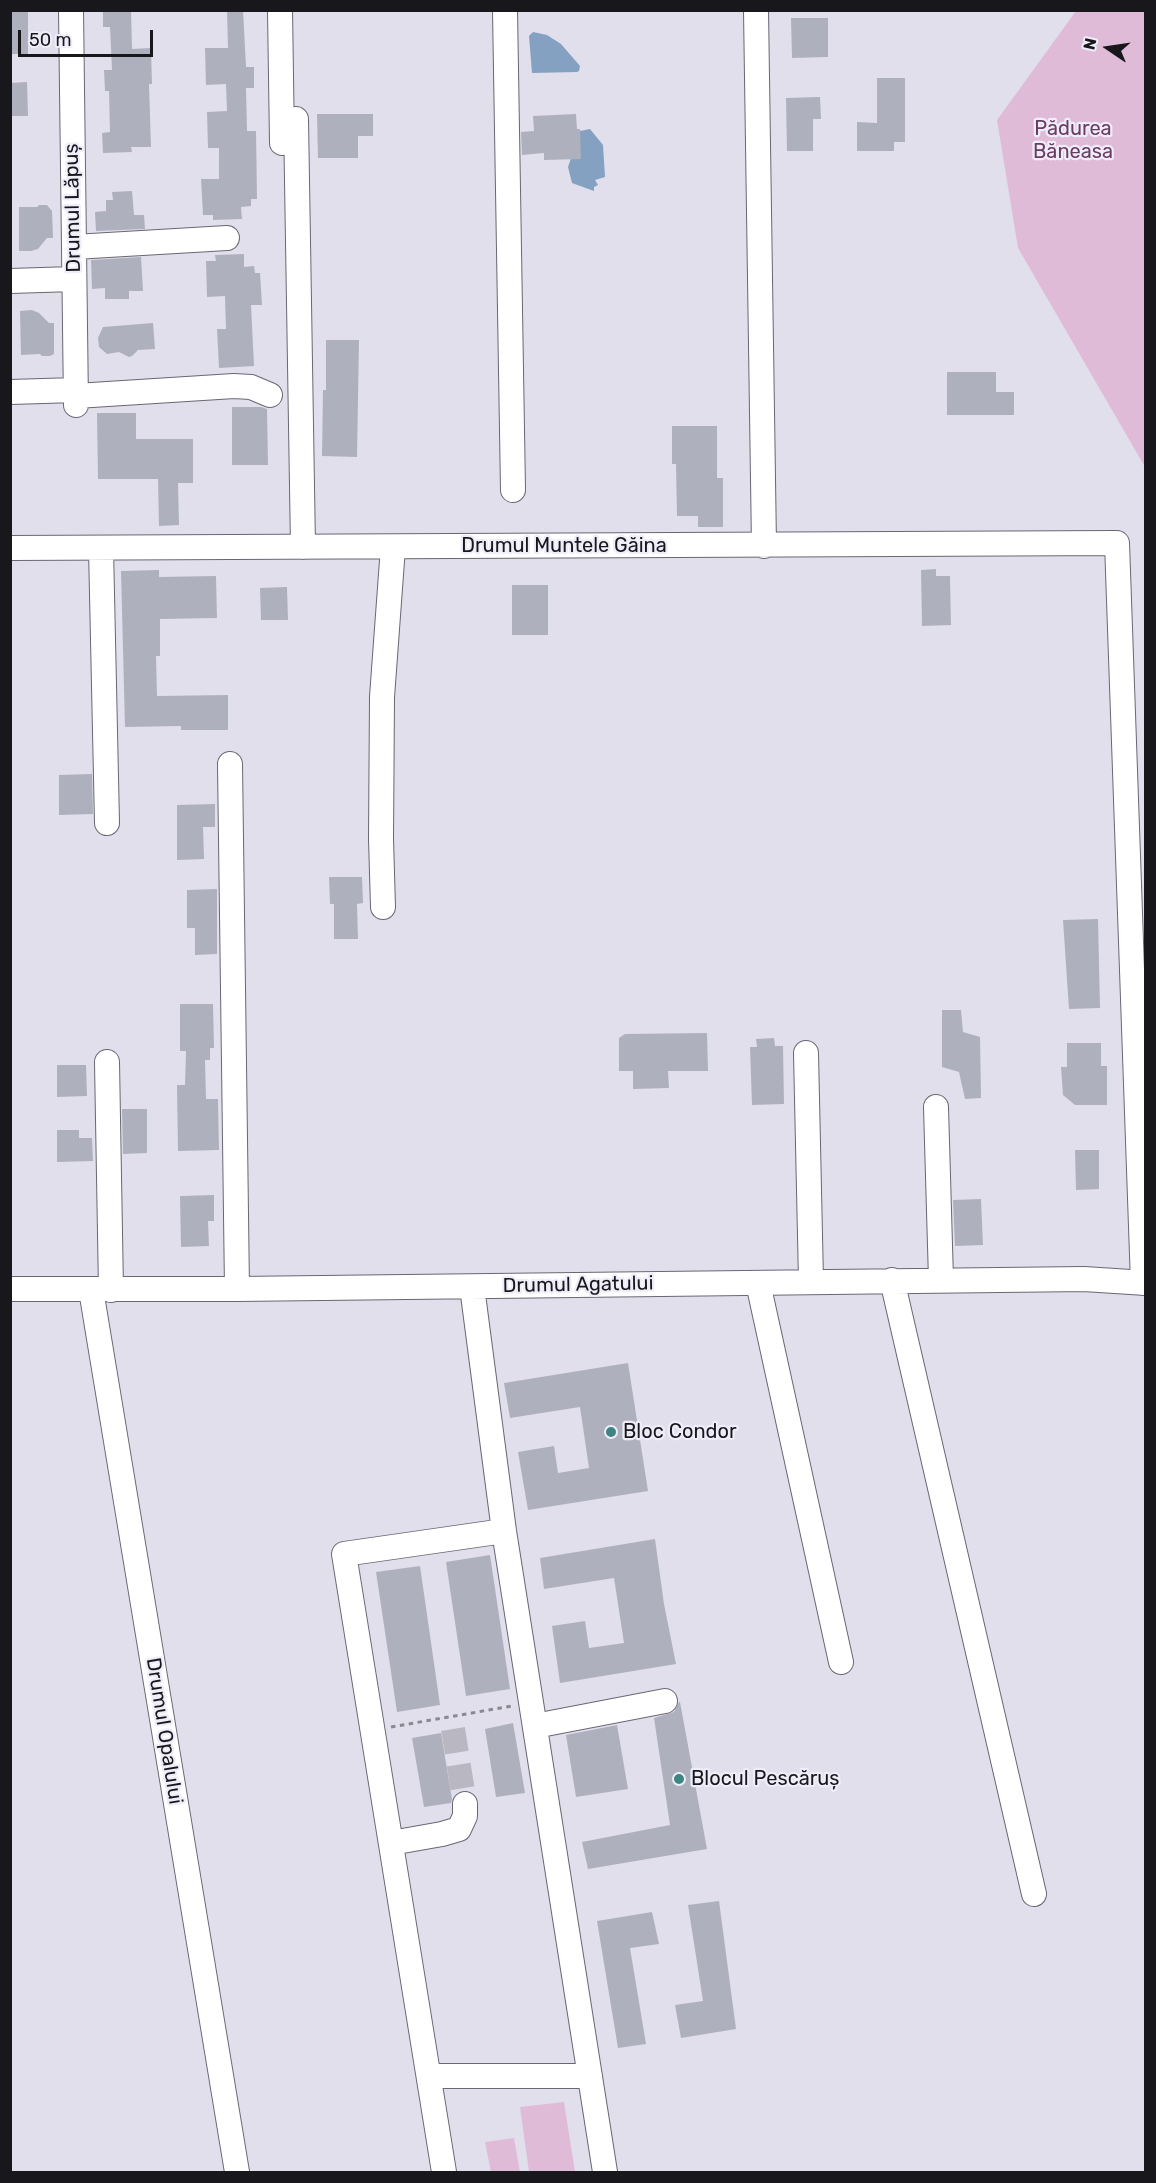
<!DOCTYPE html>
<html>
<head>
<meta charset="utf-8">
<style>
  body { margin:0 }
  #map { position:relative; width:1156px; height:2183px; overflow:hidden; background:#e1dfec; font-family:Rubik,sans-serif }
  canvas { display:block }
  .frame { position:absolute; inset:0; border:12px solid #18171c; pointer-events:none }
  .north { position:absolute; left:1078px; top:18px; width:60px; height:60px; -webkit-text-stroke:4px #eeedf9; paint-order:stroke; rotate:283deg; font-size:16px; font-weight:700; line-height:24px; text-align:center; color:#18171c }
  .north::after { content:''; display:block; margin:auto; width:21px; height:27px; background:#18171c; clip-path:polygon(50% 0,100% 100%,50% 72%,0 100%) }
  .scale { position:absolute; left:18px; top:30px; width:135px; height:27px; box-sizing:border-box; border:3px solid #18171c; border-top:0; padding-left:8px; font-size:18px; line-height:21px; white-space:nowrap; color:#18171c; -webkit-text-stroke:4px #eeedf9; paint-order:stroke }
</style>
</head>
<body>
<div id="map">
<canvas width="1156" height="2183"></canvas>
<div class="frame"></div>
<div class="north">N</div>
<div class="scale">50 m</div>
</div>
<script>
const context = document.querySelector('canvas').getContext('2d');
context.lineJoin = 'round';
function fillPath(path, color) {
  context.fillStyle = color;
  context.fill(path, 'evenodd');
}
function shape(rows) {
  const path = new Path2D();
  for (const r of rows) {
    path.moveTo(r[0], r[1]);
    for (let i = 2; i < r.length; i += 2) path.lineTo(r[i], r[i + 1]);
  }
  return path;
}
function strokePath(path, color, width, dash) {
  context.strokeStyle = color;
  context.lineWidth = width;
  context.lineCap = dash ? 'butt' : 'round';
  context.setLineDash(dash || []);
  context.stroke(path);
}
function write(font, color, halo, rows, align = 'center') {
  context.font = font + ' Rubik,sans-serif';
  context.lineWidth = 4.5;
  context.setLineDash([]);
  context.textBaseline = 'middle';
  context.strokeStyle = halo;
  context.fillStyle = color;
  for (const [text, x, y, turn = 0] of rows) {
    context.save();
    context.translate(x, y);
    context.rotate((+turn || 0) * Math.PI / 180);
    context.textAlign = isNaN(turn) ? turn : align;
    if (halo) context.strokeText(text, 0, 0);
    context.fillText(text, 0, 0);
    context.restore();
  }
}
fillPath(shape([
  [1076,11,1145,11,1145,467,1018,248,997,120],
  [564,2102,575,2172,529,2172,520,2107],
  [514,2138,520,2172,491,2172,485,2142]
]), '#e0bbd8');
fillPath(shape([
  [533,32,547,35,561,44,580,66,579,71,577,72,532,73,529,36],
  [590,129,603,145,605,177,595,180,598,185,594,187,594,191,572,183,568,167,580,131]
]), '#84a1c1');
fillPath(shape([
  [103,10,131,10,132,49,151,48,152,84,149,84,151,147,131,147,132,152,103,153,102,133,110,132,109,91,105,91,104,70,112,70,110,27,103,27],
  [227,10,243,10,246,67,254,67,254,88,246,88,247,131,256,131,257,199,251,199,251,206,241,207,242,219,213,220,213,215,203,215,201,179,219,179,219,148,208,148,207,112,227,111,226,84,206,85,205,48,228,48],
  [10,12,28,12,28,54,10,54],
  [791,18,828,18,828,57,792,58],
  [877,78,905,78,905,142,894,142,894,151,857,151,857,122,877,123],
  [27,82,28,116,10,116,10,83],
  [820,97,821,119,813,119,813,151,787,151,786,98],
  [317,114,373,114,373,136,358,136,358,158,318,158],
  [576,114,577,129,580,129,581,159,544,160,544,153,522,155,521,132,534,131,533,116],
  [132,191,134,215,144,215,145,229,96,231,95,212,106,211,106,200,113,200,112,192],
  [39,205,47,205,52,211,53,238,47,238,38,249,31,251,19,251,19,207,37,207],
  [244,254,244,267,254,266,255,273,260,273,262,305,251,305,254,366,219,368,217,329,226,329,225,296,207,297,206,261,216,261,215,255],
  [141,257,143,291,129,291,129,299,105,299,105,288,92,289,91,260],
  [32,310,39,313,49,323,54,323,54,354,50,356,42,356,40,354,21,355,20,311],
  [153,323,155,349,138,350,132,356,129,357,119,352,107,354,99,347,98,338,103,327],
  [326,340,359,340,357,457,322,456,323,390,326,390],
  [947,372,996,372,996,392,1014,392,1014,415,947,415],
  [232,407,261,407,267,409,268,465,232,465],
  [97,413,136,413,136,439,193,439,193,483,178,483,179,525,159,526,158,479,98,479],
  [672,426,717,426,717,478,723,478,723,527,698,527,698,516,677,516,676,464,672,464],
  [936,569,936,576,950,576,951,625,922,626,921,570],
  [159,570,159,577,216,576,217,618,160,619,160,656,156,656,157,696,228,695,228,730,181,730,181,726,125,727,121,571],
  [512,585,548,585,548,635,512,635],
  [287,587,288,620,261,620,260,588],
  [92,774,93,814,59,815,59,775],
  [215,804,215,827,203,827,204,859,177,860,177,805],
  [329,877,362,877,363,903,357,904,358,939,334,939,334,904,330,904],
  [217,889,217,954,195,955,195,928,187,928,187,890],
  [1098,919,1100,1008,1069,1009,1063,920],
  [180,1004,213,1004,214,1048,210,1048,210,1060,205,1060,206,1099,218,1099,219,1150,178,1151,177,1085,185,1085,186,1051,180,1051],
  [942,1010,961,1010,963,1032,980,1037,981,1098,965,1099,959,1072,942,1067],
  [707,1033,708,1071,668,1071,669,1088,633,1089,633,1071,619,1071,619,1038,625,1034],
  [774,1038,775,1046,783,1046,784,1104,752,1105,750,1047,757,1047,756,1039],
  [1067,1043,1101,1043,1101,1066,1107,1066,1107,1105,1075,1105,1063,1095,1061,1067,1067,1067],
  [57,1065,86,1065,87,1096,57,1097],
  [122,1109,147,1109,147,1153,123,1154],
  [57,1130,79,1130,79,1138,92,1138,93,1161,57,1162],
  [1075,1150,1099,1150,1099,1189,1076,1190],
  [214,1195,214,1221,208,1221,209,1246,181,1247,180,1196],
  [981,1199,983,1245,955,1246,953,1200],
  [628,1363,648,1491,528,1510,518,1452,554,1446,558,1473,589,1468,580,1407,510,1418,504,1383],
  [655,1539,664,1604,676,1664,560,1683,552,1626,585,1621,589,1648,624,1643,614,1578,544,1589,540,1558],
  [490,1555,510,1689,466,1696,446,1562],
  [420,1566,440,1705,397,1712,376,1572],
  [679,1702,680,1702,707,1849,588,1869,582,1842,670,1825,654,1718,674,1712],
  [513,1723,525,1793,496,1797,485,1729],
  [617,1725,628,1789,576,1797,566,1735],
  [441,1733,452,1799,451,1803,424,1807,412,1738],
  [719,1901,736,2029,681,2038,675,2005,703,2001,688,1905],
  [652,1912,659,1944,630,1948,646,2044,618,2048,597,1921]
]), '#aeb1bd');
strokePath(shape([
  [453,1729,465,1804]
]), '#b9b7c2', 24, [24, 12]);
const minor = shape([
  [71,10,76,405],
  [280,10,282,143],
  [505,10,513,490],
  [756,10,764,546],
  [296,119,303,547],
  [74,247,227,238],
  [10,281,74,279],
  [10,392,76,390],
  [76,396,234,386,251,387,270,395],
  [10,548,1117,543,1143,1283],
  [101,548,107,823],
  [230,764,237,1289],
  [383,907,381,839,382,697,393,547],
  [806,1053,811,1281],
  [107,1062,111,1290],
  [936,1107,941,1280],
  [892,1280,1034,1894],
  [758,1283,841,1662],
  [472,1287,504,1531,605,2172],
  [10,1289,237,1289,1084,1279,1146,1283],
  [91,1290,237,2172],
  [535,1726,665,1701],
  [391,1843,442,1834,459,1829,465,1816,465,1804],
  [429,2076,590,2076],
  [444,2172,344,1554,504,1531]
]);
strokePath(minor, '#696772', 26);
strokePath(shape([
  [391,1727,512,1706]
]), '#8a8992', 3, [4.5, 4.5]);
strokePath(minor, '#fff', 24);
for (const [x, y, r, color] of [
  [611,1432,6,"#3d8580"],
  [679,1779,6,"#3d8580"]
]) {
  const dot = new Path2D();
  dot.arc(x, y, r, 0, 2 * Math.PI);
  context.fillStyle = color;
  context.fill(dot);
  strokePath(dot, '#eeedf9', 2);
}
write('20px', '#6b3b62', '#eeedf9', [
  ["Pădurea",1073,129],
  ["Băneasa",1073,152]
]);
write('20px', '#18171c', '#eeedf9', [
  ["Drumul Lăpuș",73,208,-91],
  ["Drumul Muntele Găina",564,546],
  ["Drumul Agatului",578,1285,-1],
  ["Drumul Opalului",164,1731,81]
]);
write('20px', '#18171c', '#eeedf9', [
  ["Bloc Condor",623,1432],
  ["Blocul Pescăruș",691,1779]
], 'left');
</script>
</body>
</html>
